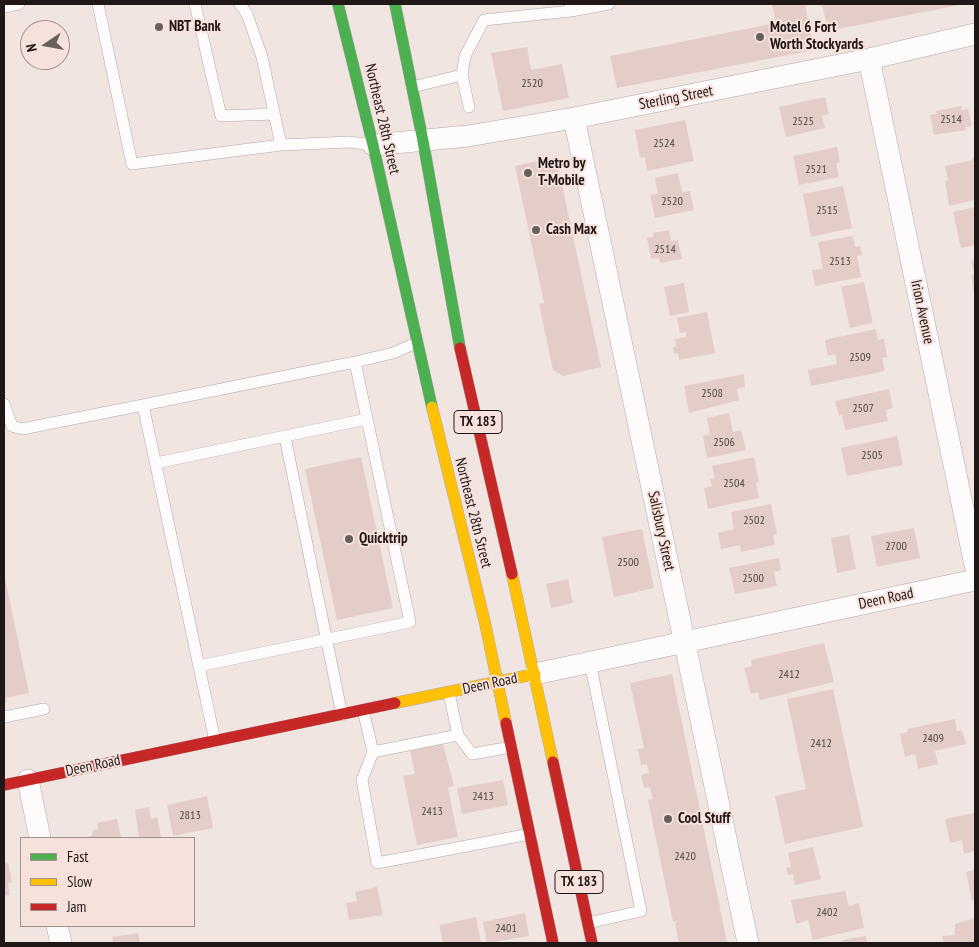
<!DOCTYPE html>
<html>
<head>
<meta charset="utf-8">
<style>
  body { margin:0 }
  #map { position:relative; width:979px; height:947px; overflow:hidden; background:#f1e5e2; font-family:"PT Sans Narrow",sans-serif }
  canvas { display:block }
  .frame { position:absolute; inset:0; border:5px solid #1f1816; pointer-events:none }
  .legend { position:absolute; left:20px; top:837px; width:175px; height:90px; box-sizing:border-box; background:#f7e1dc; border:1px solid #a1918d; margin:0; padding:6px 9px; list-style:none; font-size:15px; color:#1f1816 }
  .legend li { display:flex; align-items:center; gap:10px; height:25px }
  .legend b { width:25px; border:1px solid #a1918d }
  .north { position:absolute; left:20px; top:20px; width:50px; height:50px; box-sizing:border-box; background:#f7e1dc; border:1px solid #a1918d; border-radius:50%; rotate:258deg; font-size:14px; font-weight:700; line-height:20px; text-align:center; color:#1f1816 }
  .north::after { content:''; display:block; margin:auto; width:18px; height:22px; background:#68605d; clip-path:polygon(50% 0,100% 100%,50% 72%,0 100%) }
</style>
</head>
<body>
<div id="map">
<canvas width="979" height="947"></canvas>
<div class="frame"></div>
<ul class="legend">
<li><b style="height:6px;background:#4caf50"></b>Fast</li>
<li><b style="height:6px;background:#ffc107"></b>Slow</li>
<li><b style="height:6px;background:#c62828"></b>Jam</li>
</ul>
<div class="north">N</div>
</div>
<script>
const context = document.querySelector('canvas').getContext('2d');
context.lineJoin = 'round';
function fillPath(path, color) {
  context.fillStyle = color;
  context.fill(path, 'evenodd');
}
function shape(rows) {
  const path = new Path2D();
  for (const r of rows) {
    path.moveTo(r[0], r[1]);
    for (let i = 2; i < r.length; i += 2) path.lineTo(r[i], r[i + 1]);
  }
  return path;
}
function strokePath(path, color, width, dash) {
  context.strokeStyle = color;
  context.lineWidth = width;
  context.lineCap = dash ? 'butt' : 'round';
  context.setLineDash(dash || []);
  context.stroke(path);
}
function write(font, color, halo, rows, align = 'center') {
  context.font = font + ' "PT Sans Narrow",sans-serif';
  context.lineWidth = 4;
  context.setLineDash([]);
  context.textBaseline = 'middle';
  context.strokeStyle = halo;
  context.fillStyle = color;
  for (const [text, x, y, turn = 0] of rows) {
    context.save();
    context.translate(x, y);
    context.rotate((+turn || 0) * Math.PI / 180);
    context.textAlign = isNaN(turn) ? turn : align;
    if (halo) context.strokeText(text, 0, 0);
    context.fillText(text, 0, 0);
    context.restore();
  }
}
fillPath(shape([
  [772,4,805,4,814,50,617,88,610,56,776,23],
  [822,4,959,4,959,5,828,31],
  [527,47,531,70,562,64,569,98,503,111,491,53],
  [825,97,829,114,822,116,825,128,786,137,779,107],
  [961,106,962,110,968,109,972,126,965,127,966,130,934,135,930,115,937,114,936,111],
  [685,120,694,161,647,171,645,157,640,158,635,130],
  [837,147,840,162,836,163,839,177,799,185,793,156],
  [556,157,601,367,563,376,553,370,539,304,544,303,515,166],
  [972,158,975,158,975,200,949,206,945,181,948,180,945,166,973,160],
  [678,173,682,192,690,191,694,210,655,218,650,195,658,194,655,178],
  [843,186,852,228,811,237,803,194],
  [975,207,975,245,961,248,953,212],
  [669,230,671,241,678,240,682,259,660,263,659,258,651,259,647,238,654,237,653,233],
  [853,236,855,247,860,246,862,255,857,256,861,277,815,286,812,270,823,269,818,242],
  [975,259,975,292,974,292,971,275,974,274,971,260],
  [864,282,873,323,850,328,841,287],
  [684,283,689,312,670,316,664,287],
  [707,312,715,353,679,360,678,353,674,354,673,347,676,347,675,339,686,337,686,332,680,333,677,318],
  [876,329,878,340,884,339,887,357,882,358,885,371,811,386,808,370,837,364,835,354,828,356,825,340],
  [744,374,745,387,737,389,739,400,689,413,684,386],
  [889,389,893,408,886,410,888,421,845,430,842,415,839,416,835,401],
  [729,413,733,432,741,430,746,450,707,458,703,436,710,434,707,418],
  [897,436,903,465,847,476,841,448],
  [361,457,393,608,337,620,305,469],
  [754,457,759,482,756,483,759,498,708,509,704,488,712,486,710,479,715,478,712,466],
  [771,504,777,534,773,535,775,545,741,552,740,545,721,549,718,533,734,529,731,512],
  [914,528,920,558,877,567,871,536],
  [642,529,654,588,614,597,602,537],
  [849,535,856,569,837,573,831,538],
  [779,558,781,570,774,572,777,586,735,594,729,568],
  [4,573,29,693,6,698,7,702,4,703],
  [568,579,573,603,551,608,546,584],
  [824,643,834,682,760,700,758,692,751,694,744,668,752,666,751,660],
  [672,674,721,913,727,943,679,943,675,924,677,921,673,922,648,800,653,799,650,787,644,788,641,775,649,773,647,764,641,765,638,749,644,748,630,683],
  [833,689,863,827,785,844,775,796,806,789,787,699],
  [955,719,957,731,962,730,966,744,935,751,938,764,918,769,915,754,905,757,900,734,908,732,907,729],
  [443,744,454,786,448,788,458,837,417,845,403,776,415,774,410,751],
  [503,780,508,805,462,814,457,788],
  [207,796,213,828,173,836,167,805],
  [149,807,151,819,157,817,161,838,139,838,135,810],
  [974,813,975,851,964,854,962,840,950,843,945,819],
  [117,819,121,838,85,838,93,835,92,831,98,829,97,823],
  [813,847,821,879,795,885,793,874,788,875,786,868,791,867,788,853],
  [8,862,12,882,8,883,10,895,4,896,4,863],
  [975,870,975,900,972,901,966,872],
  [377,887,383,915,349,920,346,903,357,901,355,892],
  [845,891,849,906,859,903,864,928,813,940,808,920,796,924,791,900],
  [525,913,529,936,487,943,483,922],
  [476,917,481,943,443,943,439,925],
  [975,918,975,943,944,943,942,936,955,935,955,924],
  [138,933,140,943,113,943,112,937],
  [866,936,867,943,844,943,843,940]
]), '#e4cdc8');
const lane = shape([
  [98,4,132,164,281,145,349,142,372,145],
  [195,4,221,116,274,114],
  [240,4,247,14,262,57,281,145],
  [570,5,571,11,609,4],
  [4,7,19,4],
  [462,75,469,107],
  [412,87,462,75,465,56,484,20,571,11],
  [4,404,12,426,22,429,143,405],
  [285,437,342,715],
  [156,463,367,419],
  [199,666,410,622,355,362],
  [363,710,373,752,458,735,449,693],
  [4,717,44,709],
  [458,735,472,754,511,747],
  [215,741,143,405,355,362,393,353,416,343],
  [373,752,362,780,377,863,530,834],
  [588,923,641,911,590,662]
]);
const street = shape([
  [869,59,975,565],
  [574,118,748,943],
  [373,145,468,136,574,118,869,59,975,34],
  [535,674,975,580],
  [28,780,40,838],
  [57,926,61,943]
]);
const fast = shape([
  [338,4,373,145,432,407],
  [395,4,423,141,460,348]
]);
const slow = shape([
  [432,407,485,623,506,723],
  [512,574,553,762],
  [395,703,535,674]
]);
const jam = shape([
  [460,348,512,574],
  [506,723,553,943],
  [553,762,592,943],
  [4,785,395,703]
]);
strokePath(lane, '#b1a7a5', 12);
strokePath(street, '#b1a7a5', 22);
strokePath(fast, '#b1a7a5', 12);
strokePath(slow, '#b1a7a5', 12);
strokePath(jam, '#b1a7a5', 12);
strokePath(lane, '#fdfbfb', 11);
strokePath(street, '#fdfbfb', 21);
strokePath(fast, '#4caf50', 11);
strokePath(slow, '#ffc107', 11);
strokePath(jam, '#c62828', 11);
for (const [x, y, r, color] of [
  [159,27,5,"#68605d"],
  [760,37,5,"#68605d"],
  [528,173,5,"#68605d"],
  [536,230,5,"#68605d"],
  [349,539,5,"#68605d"],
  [668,819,5,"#68605d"]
]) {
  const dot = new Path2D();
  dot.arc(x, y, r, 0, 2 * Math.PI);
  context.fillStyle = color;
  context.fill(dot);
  strokePath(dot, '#f7e1dc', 2);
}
write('12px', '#504542', null, [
  ["2520",532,84],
  ["2514",951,120],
  ["2525",803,122],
  ["2524",664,144],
  ["2521",816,170],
  ["2520",672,202],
  ["2515",827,211],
  ["2514",665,250],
  ["2513",840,262],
  ["2509",860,358],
  ["2508",712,394],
  ["2507",863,409],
  ["2506",724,443],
  ["2505",872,456],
  ["2504",734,484],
  ["2502",754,521],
  ["2700",896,547],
  ["2500",628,563],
  ["2500",753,579],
  ["2412",789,675],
  ["2409",933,739],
  ["2412",821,744],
  ["2413",483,797],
  ["2413",432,812],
  ["2813",190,816],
  ["2420",685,857],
  ["2402",827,913],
  ["2401",506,929]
]);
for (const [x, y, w] of [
  [478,422,48],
  [579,882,48]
]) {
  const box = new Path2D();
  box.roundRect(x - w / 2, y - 11.5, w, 23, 4);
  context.fillStyle = '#f7e1dc';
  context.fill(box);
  strokePath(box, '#1f1816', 1);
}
write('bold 14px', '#1f1816', null, [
  ["TX 183",478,422],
  ["TX 183",579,882]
]);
write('bold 15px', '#1f1816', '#f7e1dc', [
  ["NBT Bank",169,27],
  ["Motel 6 Fort",770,28],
  ["Worth Stockyards",770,45],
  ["Metro by",538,164],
  ["T-Mobile",538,181],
  ["Cash Max",546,230],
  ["Quicktrip",359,539],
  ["Cool Stuff",678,819]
], 'left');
write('15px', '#1f1816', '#f7e1dc', [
  ["Sterling Street",676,98,-11],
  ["Northeast 28th Street",382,119,77],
  ["Irion Avenue",922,312,78],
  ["Northeast 28th Street",473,513,76],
  ["Salisbury Street",661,531,78],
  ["Deen Road",886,599,-12],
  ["Deen Road",490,684,-12],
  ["Deen Road",93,766,-12]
]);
</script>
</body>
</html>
